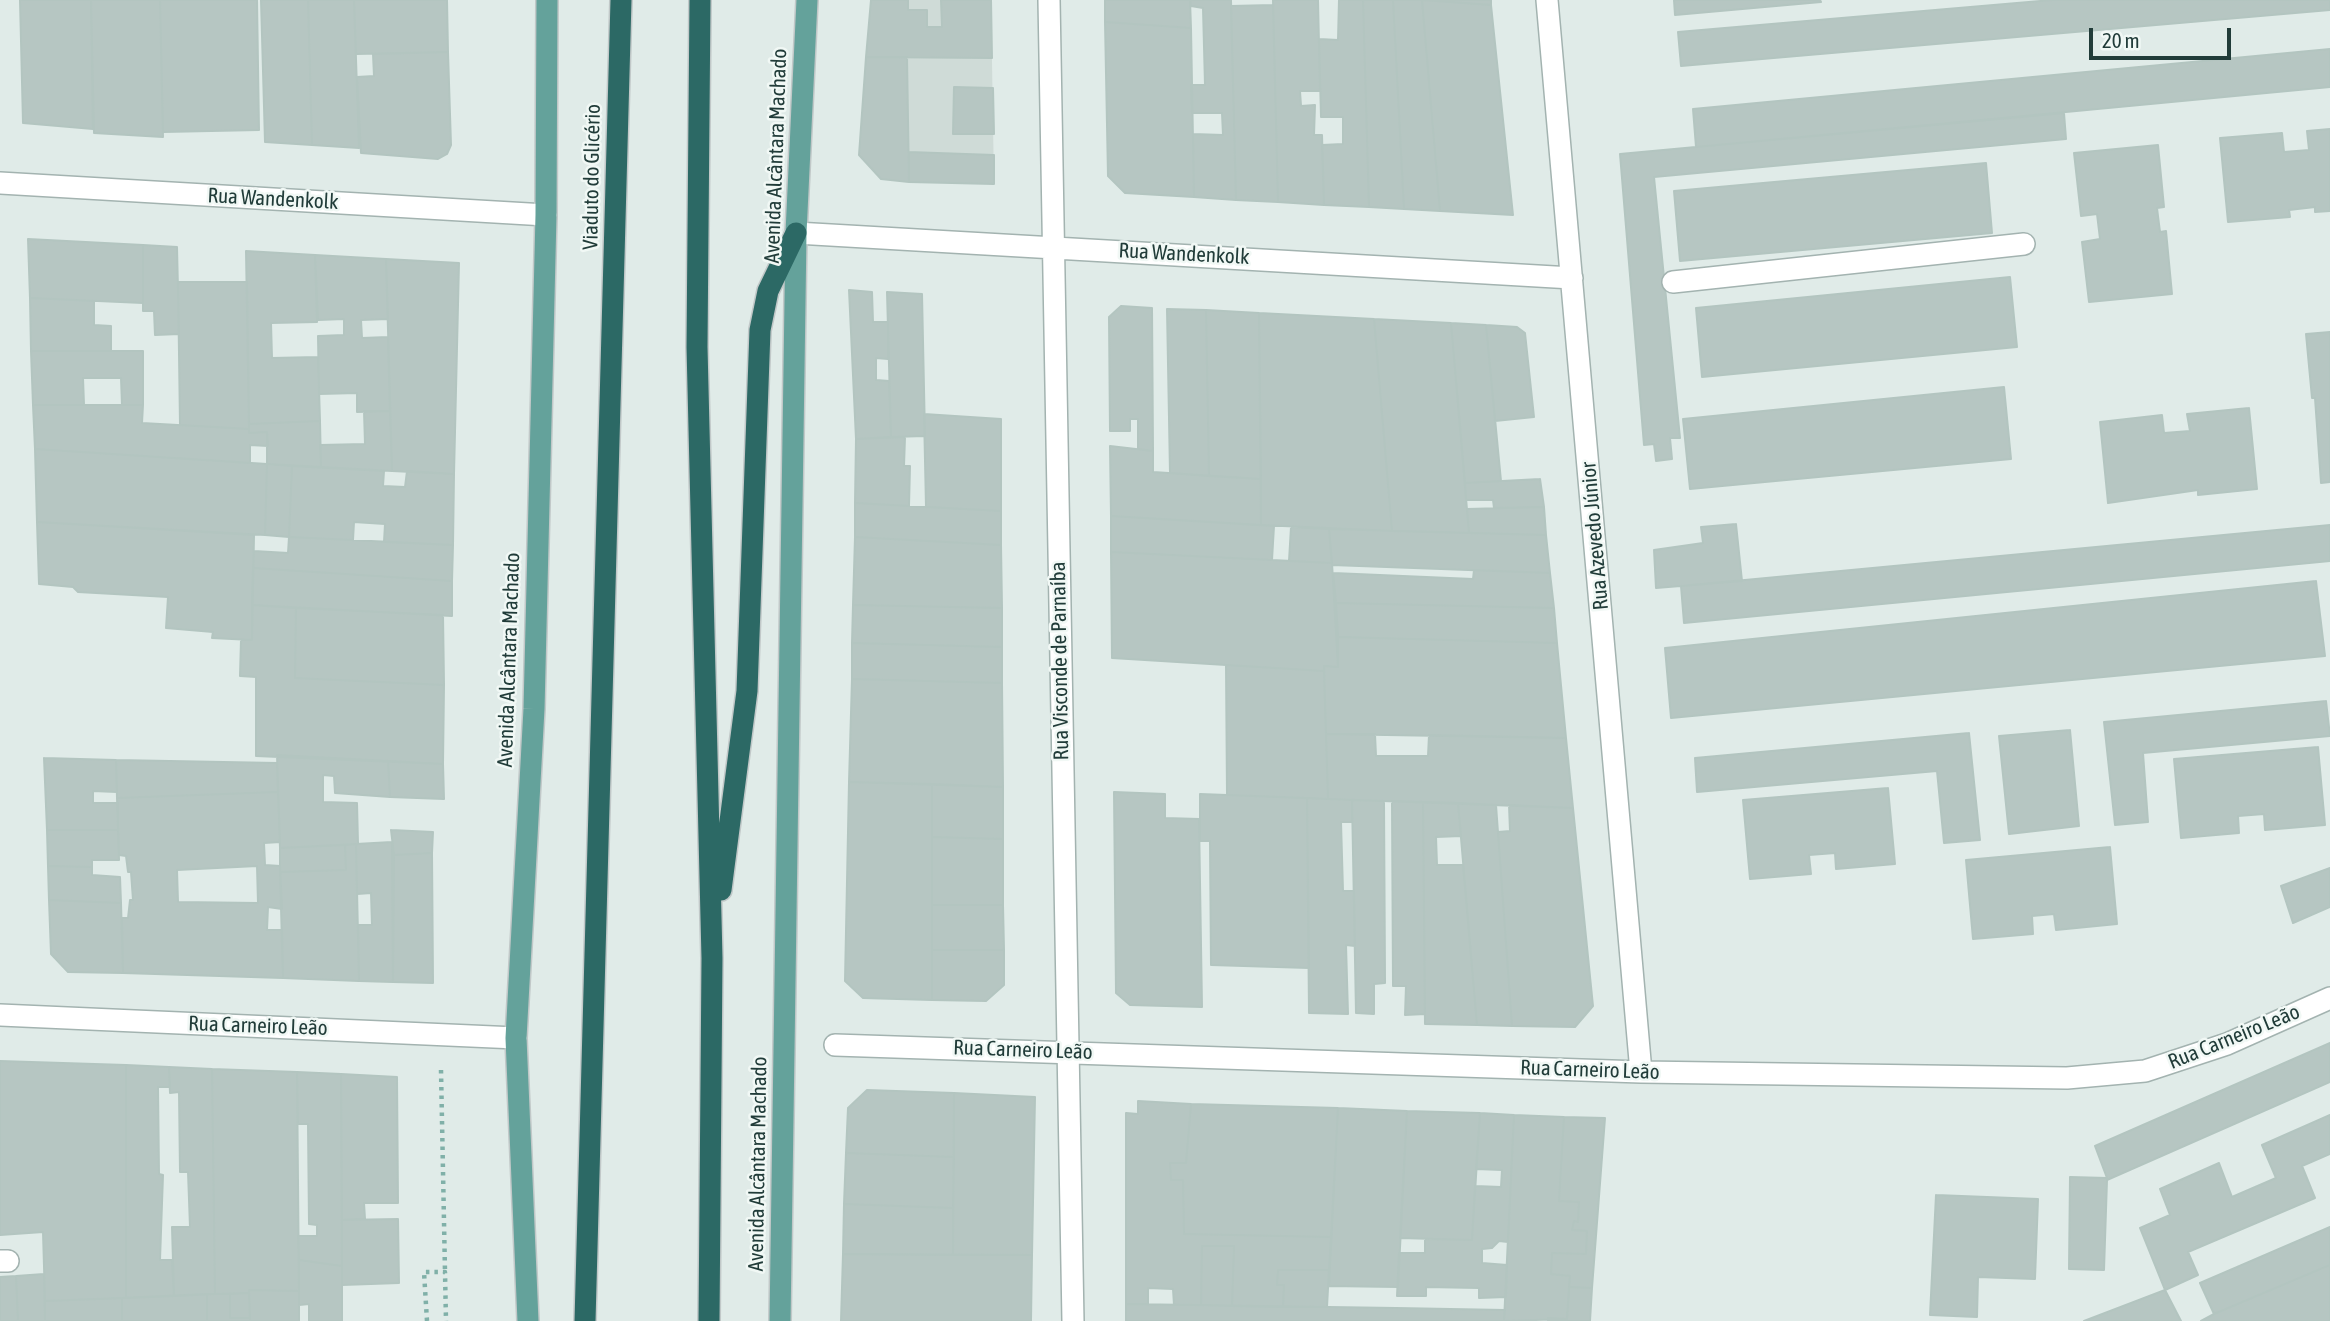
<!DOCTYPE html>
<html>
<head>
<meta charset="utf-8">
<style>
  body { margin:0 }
  #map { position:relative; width:2330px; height:1321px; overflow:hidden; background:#e0ebe8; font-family:"Asap Condensed",sans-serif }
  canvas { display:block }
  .scale { position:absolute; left:2089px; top:28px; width:142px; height:32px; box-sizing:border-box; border:4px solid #213c39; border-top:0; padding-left:9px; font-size:21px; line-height:24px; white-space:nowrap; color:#213c39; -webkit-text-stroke:5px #f1f8f5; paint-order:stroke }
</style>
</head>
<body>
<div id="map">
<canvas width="2330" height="1321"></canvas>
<div class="scale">20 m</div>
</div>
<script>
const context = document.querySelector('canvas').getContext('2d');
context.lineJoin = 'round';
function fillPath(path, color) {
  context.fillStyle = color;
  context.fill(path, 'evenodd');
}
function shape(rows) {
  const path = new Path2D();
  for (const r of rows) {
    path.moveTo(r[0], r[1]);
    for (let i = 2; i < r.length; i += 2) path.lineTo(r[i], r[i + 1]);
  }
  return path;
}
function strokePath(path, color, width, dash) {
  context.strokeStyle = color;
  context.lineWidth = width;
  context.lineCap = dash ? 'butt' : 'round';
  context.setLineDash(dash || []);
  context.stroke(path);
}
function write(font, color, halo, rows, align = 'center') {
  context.font = font + ' "Asap Condensed",sans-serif';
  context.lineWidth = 5;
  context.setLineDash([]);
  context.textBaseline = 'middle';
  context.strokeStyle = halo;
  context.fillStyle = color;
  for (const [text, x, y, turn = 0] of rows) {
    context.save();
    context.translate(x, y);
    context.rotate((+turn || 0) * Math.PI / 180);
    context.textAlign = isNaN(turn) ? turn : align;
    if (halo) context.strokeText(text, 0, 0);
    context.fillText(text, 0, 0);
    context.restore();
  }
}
fillPath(shape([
  [871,0,991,0,994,184,881,179,859,155]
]), '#cfdbd7');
const building = shape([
  [20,0,91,0,93,129,23,123,20,0],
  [91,0,160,0,163,137,94,133,91,0],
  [160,0,257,0,259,130,163,132,160,0],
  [261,0,308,0,312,145,265,142,261,0],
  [308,0,354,0,359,148,312,145,308,0],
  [354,0,447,0,448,52,356,54,354,0],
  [871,0,908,0,908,10,927,10,927,27,942,27,941,0,991,0,992,58,866,57,871,0],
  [1105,0,1190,0,1191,28,1105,22,1105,0],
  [1190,0,1231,0,1236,200,1194,197,1193,134,1223,135,1222,113,1192,113,1191,85,1205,85,1203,8,1191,6,1190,0],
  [1273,0,1318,0,1320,91,1300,91,1301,106,1315,105,1314,135,1322,135,1324,205,1278,202,1273,0],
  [1339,0,1363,0,1369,207,1324,205,1322,145,1343,144,1343,117,1321,117,1319,39,1338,40,1339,0],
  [1363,0,1393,0,1404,209,1369,207,1363,0],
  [1393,0,1422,0,1440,211,1404,209,1393,0],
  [1422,0,1491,5,1513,215,1440,211,1422,0],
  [1425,0,1491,0,1491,5,1425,0],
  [1674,0,1820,0,1821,2,1675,15,1674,0],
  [2052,0,2330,0,2330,10,1681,66,1678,32,2052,0],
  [1273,5,1278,202,1236,200,1231,6,1273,5],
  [1105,22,1191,28,1194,197,1125,193,1108,176,1105,22],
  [2330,49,2330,87,1696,147,1693,109,2330,49],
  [448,52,451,145,447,154,438,159,361,153,357,77,374,76,373,54,448,52],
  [866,57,907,57,909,182,881,179,859,155,866,57],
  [954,87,993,88,994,134,953,134,954,87],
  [2064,113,2066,139,1654,177,1680,438,1670,438,1672,459,1656,461,1654,444,1644,445,1620,154,2064,113],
  [2330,129,2330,211,2315,212,2315,207,2289,210,2290,217,2228,222,2220,138,2282,133,2284,152,2309,150,2307,131,2330,129],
  [2158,145,2164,207,2157,208,2160,232,2166,231,2172,294,2089,302,2082,242,2100,239,2097,214,2081,216,2074,153,2158,145],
  [909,152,994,155,994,184,909,182,909,152],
  [1986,163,1992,233,1680,261,1674,191,1986,163],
  [28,239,143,245,143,303,30,298,28,239],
  [143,245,177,247,179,334,155,335,154,311,143,311,143,245],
  [246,251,315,255,317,322,271,323,272,358,318,357,320,421,249,424,246,251],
  [315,255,386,259,388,319,361,320,362,338,388,337,390,411,357,412,357,393,319,394,318,336,344,335,344,319,318,320,315,255],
  [386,259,459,263,454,474,392,471,386,259],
  [2010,277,2017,347,1702,377,1696,308,2010,277],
  [178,282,247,282,249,429,180,425,178,282],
  [849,290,872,292,873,322,888,322,888,359,876,358,876,380,889,381,891,437,856,439,849,290],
  [887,292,922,294,925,436,891,437,887,292],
  [30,298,94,301,94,325,111,326,111,351,31,351,30,298],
  [1121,306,1152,308,1153,451,1138,449,1138,419,1130,419,1130,431,1110,431,1109,317,1121,306],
  [1167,309,1206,310,1209,476,1170,473,1167,309],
  [1206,310,1259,313,1261,479,1209,476,1206,310],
  [1259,313,1374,319,1392,531,1261,525,1259,313],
  [1374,319,1451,323,1469,533,1392,531,1374,319],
  [1451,323,1486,325,1501,481,1465,483,1451,323],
  [1486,325,1517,327,1525,333,1534,417,1495,421,1486,325],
  [2330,332,2330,482,2321,483,2315,398,2312,398,2306,334,2330,332],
  [31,351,143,351,143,405,122,405,121,378,83,378,84,405,33,405,31,351],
  [2004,387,2011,459,1690,489,1683,419,2004,387],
  [33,405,143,405,142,423,249,429,249,433,267,432,268,446,250,445,250,463,35,449,33,405],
  [2249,408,2257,489,2198,495,2198,490,2108,503,2100,422,2162,415,2164,433,2190,431,2187,414,2249,408],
  [364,411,390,411,392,471,321,467,320,445,365,444,364,411],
  [924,414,1001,419,1001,511,926,507,924,414],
  [320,421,321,467,267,464,267,432,249,433,249,424,320,421],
  [905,437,904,466,910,466,909,506,855,503,856,439,905,437],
  [1110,446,1153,451,1153,472,1261,479,1261,525,1111,516,1110,446],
  [35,449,267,464,265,535,37,522,35,449],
  [267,464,292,466,289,537,265,535,267,464],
  [292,466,384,471,383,486,405,487,407,471,454,474,453,545,384,542,385,524,354,522,353,540,289,537,292,466],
  [1540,479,1544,507,1494,508,1493,500,1466,500,1465,483,1540,479],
  [855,503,1001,511,1001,545,855,537,855,503],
  [1544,507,1546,535,1469,533,1467,509,1544,507],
  [1111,516,1274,526,1272,560,1111,552,1111,516],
  [37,522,254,535,252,640,212,638,213,632,166,628,168,597,78,592,73,587,39,584,37,522],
  [1736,524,1742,581,1656,588,1654,550,1703,543,1701,527,1736,524],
  [2330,525,2330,561,1684,623,1681,586,2330,525],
  [1291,527,1329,529,1332,563,1289,561,1291,527],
  [1329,529,1546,535,1550,573,1332,565,1329,529],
  [289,537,453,545,452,581,253,568,254,551,288,553,289,537],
  [855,537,1001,545,1002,608,853,605,855,537],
  [1111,552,1332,563,1338,667,1324,666,1324,671,1112,658,1111,552],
  [253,568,452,581,452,616,252,605,253,568],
  [1474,570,1550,573,1554,608,1336,603,1333,573,1473,579,1474,570],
  [2316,581,2325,656,1671,718,1665,648,2316,581],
  [1336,603,1554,608,1557,643,1338,637,1336,603],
  [252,605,296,608,295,678,444,685,443,764,256,756,256,677,240,676,241,640,252,640,252,605],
  [853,605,1002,608,1002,647,852,643,853,605],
  [296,608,443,615,444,685,295,678,296,608],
  [1338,637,1557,643,1566,738,1326,734,1324,666,1338,667,1338,637],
  [852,643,1002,647,1002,683,852,679,852,643],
  [1226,665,1324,671,1328,799,1227,795,1226,665],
  [852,679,1002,683,1003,787,849,782,852,679],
  [2326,701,2330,736,2143,753,2148,822,2115,825,2104,722,2326,701],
  [2070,730,2079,826,2009,834,1999,736,2070,730],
  [1969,733,1980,840,1944,843,1937,771,1697,792,1695,758,1969,733],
  [1326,734,1375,734,1376,756,1428,756,1429,735,1566,738,1573,808,1328,799,1326,734],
  [2318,747,2325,825,2265,830,2264,814,2238,816,2239,833,2181,838,2174,759,2318,747],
  [277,755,388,761,390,797,335,793,334,776,323,775,323,802,357,803,358,844,280,848,277,755],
  [44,758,116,760,117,792,93,791,93,803,118,803,118,830,47,830,44,758],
  [116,760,277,763,278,792,117,798,116,760],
  [388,761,443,764,444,799,390,797,388,761],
  [849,782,932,784,932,1000,863,998,845,981,849,782],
  [932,784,1003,787,1003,839,932,837,932,784],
  [1888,788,1895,864,1836,869,1835,853,1809,855,1811,874,1750,879,1743,800,1888,788],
  [278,792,280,842,264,843,265,865,280,866,282,909,268,907,267,930,282,930,283,978,123,973,122,918,128,918,130,900,133,900,131,872,128,872,126,856,119,855,117,798,278,792],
  [257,866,258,903,178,902,177,870,257,866],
  [1114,792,1165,794,1165,818,1199,819,1202,1007,1130,1005,1116,993,1114,792],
  [1200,794,1307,798,1309,968,1211,965,1210,841,1200,841,1200,794],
  [1307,798,1352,800,1352,822,1341,822,1343,891,1354,891,1355,946,1346,945,1348,1014,1309,1013,1307,798],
  [1352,800,1384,801,1385,983,1374,984,1374,1014,1356,1013,1352,800],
  [1392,801,1423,802,1425,1014,1405,1015,1406,986,1393,986,1392,801],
  [1423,802,1458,803,1461,836,1436,837,1437,865,1463,865,1477,1025,1425,1024,1423,802],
  [1458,803,1496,805,1512,1026,1477,1025,1458,803],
  [1509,805,1573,808,1593,1006,1575,1027,1512,1026,1498,832,1510,831,1509,805],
  [47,830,118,830,119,860,92,860,92,867,48,866,47,830],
  [391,830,433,832,432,853,394,855,391,830],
  [932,837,1003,839,1003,905,932,905,932,837],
  [392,842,393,982,359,981,358,925,372,925,371,893,357,894,356,844,392,842],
  [356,844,359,981,283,978,280,872,346,870,345,845,356,844],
  [345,845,346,870,280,872,280,848,345,845],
  [2110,847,2117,924,2056,930,2054,914,2032,916,2033,934,1973,939,1966,860,2110,847],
  [432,853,433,983,393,982,394,855,432,853],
  [48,866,92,867,92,875,120,877,121,903,49,900,48,866],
  [2330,868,2330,907,2293,923,2281,886,2330,868],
  [49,900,121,903,123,973,68,972,51,954,49,900],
  [932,905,1003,905,1004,950,932,950,932,905],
  [932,950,1004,950,1004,985,986,1001,932,1000,932,950],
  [2330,1043,2330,1082,2107,1180,2104,1270,2069,1269,2070,1177,2107,1178,2095,1146,2330,1043],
  [0,1061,126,1065,126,1298,45,1301,43,1232,0,1235,0,1061],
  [126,1065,169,1067,170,1087,158,1087,159,1174,163,1175,160,1260,172,1260,174,1296,126,1298,126,1065],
  [169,1067,212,1069,215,1294,174,1296,172,1227,190,1227,188,1172,180,1172,179,1092,170,1093,169,1067],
  [212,1069,297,1072,299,1291,249,1290,249,1293,215,1294,212,1069],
  [297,1072,341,1074,342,1266,299,1260,298,1236,317,1236,317,1225,309,1224,308,1124,298,1124,297,1072],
  [341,1074,397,1077,398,1203,364,1203,365,1219,342,1220,341,1074],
  [867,1090,954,1093,954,1157,846,1153,848,1108,867,1090],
  [954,1093,1035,1097,1032,1255,953,1255,954,1093],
  [1138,1101,1191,1104,1186,1163,1170,1163,1171,1180,1183,1180,1184,1234,1331,1237,1329,1270,1278,1270,1277,1285,1284,1285,1283,1307,1232,1306,1234,1246,1202,1246,1201,1305,1174,1305,1173,1289,1148,1288,1148,1304,1126,1304,1126,1113,1138,1114,1138,1101],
  [1191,1104,1338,1108,1331,1237,1184,1234,1183,1180,1171,1180,1170,1163,1186,1163,1191,1104],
  [1338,1108,1407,1111,1398,1287,1329,1286,1338,1108],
  [1407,1111,1480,1113,1472,1240,1400,1238,1407,1111],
  [1480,1113,1514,1115,1508,1242,1499,1241,1492,1248,1482,1249,1482,1263,1507,1265,1506,1297,1479,1298,1479,1288,1426,1287,1426,1296,1397,1296,1399,1253,1425,1253,1425,1239,1472,1240,1475,1186,1501,1187,1502,1170,1476,1169,1480,1113],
  [1514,1115,1564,1117,1559,1201,1579,1202,1578,1222,1574,1221,1572,1230,1587,1231,1586,1254,1552,1253,1551,1274,1570,1276,1567,1319,1504,1321,1514,1115],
  [2330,1115,2330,1154,2302,1166,2315,1198,2188,1252,2198,1275,2165,1290,2140,1228,2170,1215,2160,1189,2219,1163,2232,1197,2276,1178,2262,1145,2330,1115],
  [1564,1117,1605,1118,1592,1288,1569,1287,1570,1276,1551,1274,1552,1253,1586,1254,1587,1231,1572,1230,1574,1221,1578,1222,1579,1202,1559,1201,1564,1117],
  [846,1153,954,1157,953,1208,844,1204,846,1153],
  [1936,1195,2038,1199,2035,1279,1978,1277,1977,1317,1930,1315,1936,1195],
  [844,1204,953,1208,953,1255,843,1254,844,1204],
  [398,1219,399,1283,342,1285,342,1220,398,1219],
  [2330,1227,2330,1265,2214,1314,2200,1283,2330,1227],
  [1202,1246,1234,1246,1232,1306,1201,1305,1202,1246],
  [843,1254,1032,1255,1031,1321,841,1321,843,1254],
  [299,1260,342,1266,342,1321,309,1321,309,1304,299,1305,299,1260],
  [2330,1265,2330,1321,2201,1321,2214,1314,2330,1265],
  [1278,1270,1329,1270,1327,1307,1283,1307,1284,1285,1277,1285,1278,1270],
  [44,1274,45,1321,18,1321,16,1276,44,1274],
  [16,1276,18,1321,0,1321,0,1277,16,1276],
  [1569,1287,1592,1288,1590,1321,1548,1321,1548,1318,1567,1319,1569,1287],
  [249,1290,299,1291,299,1321,250,1321,249,1290],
  [2165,1290,2181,1321,2084,1321,2165,1290],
  [249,1293,250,1318,230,1318,230,1294,249,1293],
  [207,1294,230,1294,230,1318,250,1318,250,1321,207,1321,207,1294],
  [207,1294,207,1321,122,1321,122,1298,207,1294],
  [122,1298,122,1321,45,1321,45,1301,122,1298],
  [1126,1304,1396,1308,1505,1310,1504,1321,1126,1321,1126,1304]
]);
fillPath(building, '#b6c6c2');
strokePath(building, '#b3c5c0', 2);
const minor = shape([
  [1049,0,1073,1321],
  [1547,0,1641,1072],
  [0,183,546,215],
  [796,233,1572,278],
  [1673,282,2024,244],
  [0,1015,516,1038],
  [835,1045,1641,1072,2067,1078,2145,1071,2227,1044,2330,998],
  [0,1261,8,1261]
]);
const major = shape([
  [528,1321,516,1038,534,709,546,215,547,0],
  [780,1321,796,233,807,0]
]);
const highway = shape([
  [700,0,697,347,712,958,709,1321],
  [721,890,747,691,760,330,768,291,796,233],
  [585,1321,621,0]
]);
strokePath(minor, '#a3b3b0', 24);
strokePath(major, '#c1c8c8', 24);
strokePath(highway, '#c1c8c8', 24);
strokePath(shape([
  [441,1070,445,1272],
  [427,1321,424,1272,445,1272,446,1321]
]), '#80b0a8', 4.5, [3.5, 5]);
strokePath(minor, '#fff', 21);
strokePath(major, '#64a29b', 21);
strokePath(highway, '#2c6965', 21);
write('21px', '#213c39', '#f1f8f5', [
  ["Avenida Alcântara Machado",776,156,-88],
  ["Viaduto do Glicério",592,177,-89],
  ["Rua Wandenkolk",273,199,3],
  ["Rua Wandenkolk",1184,254,3],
  ["Rua Azevedo Júnior",1595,536,-95],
  ["Avenida Alcântara Machado",509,660,-88],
  ["Rua Visconde de Parnaíba",1060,661,-91],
  ["Rua Carneiro Leão",258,1026,2],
  ["Rua Carneiro Leão",2234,1037,-22],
  ["Rua Carneiro Leão",1023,1050,2],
  ["Rua Carneiro Leão",1590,1070,2],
  ["Avenida Alcântara Machado",758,1164,-89]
]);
</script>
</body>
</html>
